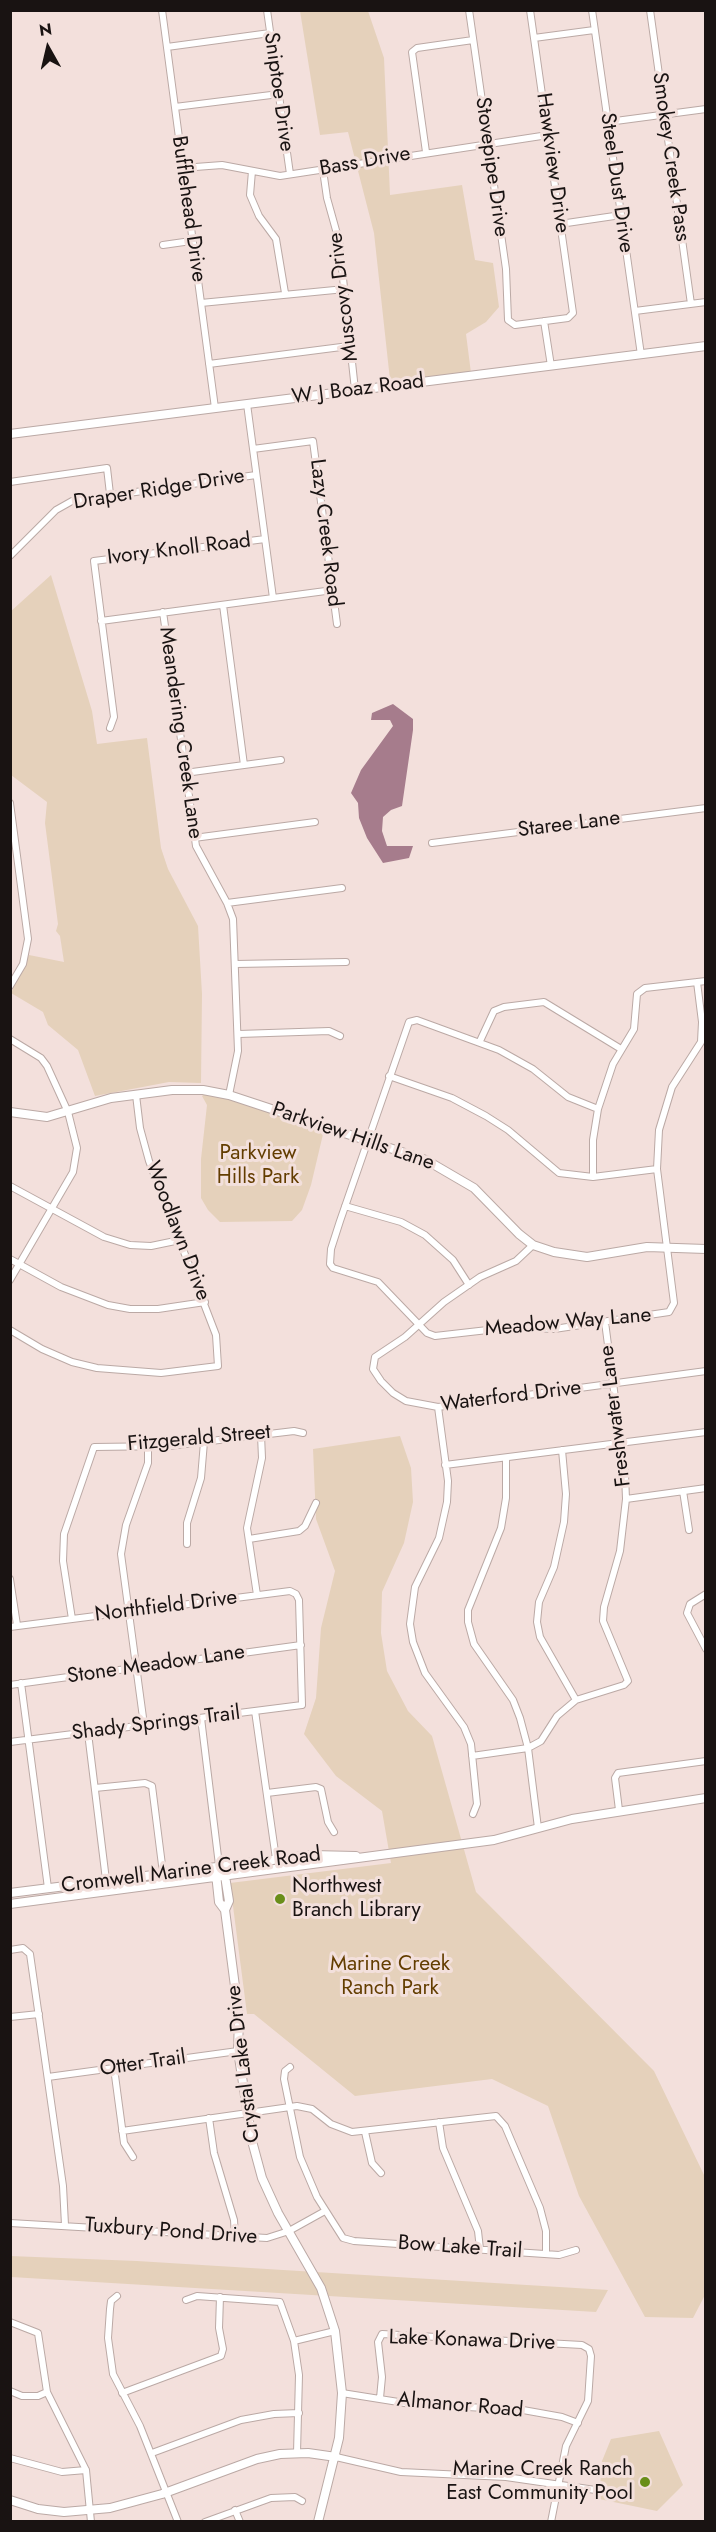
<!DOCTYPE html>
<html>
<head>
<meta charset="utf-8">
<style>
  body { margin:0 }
  #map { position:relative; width:716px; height:2532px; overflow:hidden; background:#f3e0dc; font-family:Jost,sans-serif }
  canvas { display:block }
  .frame { position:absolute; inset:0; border:12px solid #191312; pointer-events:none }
  .north { position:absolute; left:18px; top:18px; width:60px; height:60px; -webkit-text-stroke:4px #f3e0dc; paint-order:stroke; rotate:352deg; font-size:16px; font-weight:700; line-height:24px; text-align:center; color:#191312 }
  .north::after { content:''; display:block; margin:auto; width:21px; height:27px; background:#191312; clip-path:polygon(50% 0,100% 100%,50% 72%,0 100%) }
</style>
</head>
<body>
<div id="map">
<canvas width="716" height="2532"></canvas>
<div class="frame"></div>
<div class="north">N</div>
</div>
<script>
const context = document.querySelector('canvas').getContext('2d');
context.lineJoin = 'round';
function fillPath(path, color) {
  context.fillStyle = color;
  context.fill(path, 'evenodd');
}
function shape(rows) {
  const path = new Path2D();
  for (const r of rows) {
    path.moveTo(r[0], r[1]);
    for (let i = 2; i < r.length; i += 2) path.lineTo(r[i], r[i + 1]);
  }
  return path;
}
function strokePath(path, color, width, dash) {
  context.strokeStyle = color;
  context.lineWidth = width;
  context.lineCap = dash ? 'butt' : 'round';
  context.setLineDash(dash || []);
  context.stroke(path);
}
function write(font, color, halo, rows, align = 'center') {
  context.font = font + ' Jost,sans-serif';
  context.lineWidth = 6;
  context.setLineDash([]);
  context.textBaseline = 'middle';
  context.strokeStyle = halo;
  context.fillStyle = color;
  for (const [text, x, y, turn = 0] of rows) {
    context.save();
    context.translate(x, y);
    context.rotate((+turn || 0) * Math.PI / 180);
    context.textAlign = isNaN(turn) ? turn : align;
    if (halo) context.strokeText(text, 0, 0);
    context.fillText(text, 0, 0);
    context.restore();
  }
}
fillPath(shape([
  [300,11,368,11,384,58,390,195,462,185,475,260,493,263,499,307,486,322,466,334,471,373,398,382,390,380,374,233,348,132,320,135],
  [51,575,92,711,97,744,147,738,161,848,168,869,198,926,202,994,201,1083,169,1082,95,1096,78,1050,48,1025,43,1012,11,993,29,955,64,962,60,936,56,931,58,924,45,823,47,802,11,775,10,612],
  [205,1094,232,1099,324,1130,311,1185,302,1210,292,1221,220,1222,208,1210,201,1198,201,1159,207,1105,202,1096],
  [400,1436,411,1468,413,1502,404,1543,382,1592,381,1633,387,1671,408,1711,432,1736,476,1892,654,2071,705,2177,705,2295,693,2318,645,2317,579,2196,548,2106,492,2079,355,2096,254,2014,247,2014,230,1883,391,1863,382,1811,336,1776,304,1734,316,1698,321,1628,335,1571,316,1519,313,1449],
  [10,2256,137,2261,608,2290,596,2312,11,2277],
  [659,2431,683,2485,657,2511,599,2499,602,2461,611,2439]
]), '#e5d1bb');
fillPath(shape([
  [393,704,413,719,413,730,402,806,391,810,383,817,382,831,387,846,413,846,409,858,383,863,367,838,359,818,358,803,351,793,361,770,393,726,390,720,371,720,372,713]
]), '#a67c8c');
const street = shape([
  [162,10,215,408],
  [267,10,290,174],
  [469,10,506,269,508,320,515,325,568,318,573,313,530,10],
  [592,10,641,355],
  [650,10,691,304],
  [534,38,594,30],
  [167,47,270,33],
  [175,107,279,94],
  [608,122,706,109],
  [426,152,412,52,417,48,473,40],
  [182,168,222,165,280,176,548,135],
  [323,170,327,198,339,241,355,390],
  [252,171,250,195,259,216,276,239,285,293],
  [560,224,621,215],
  [163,245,191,241],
  [201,303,345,289],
  [635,311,706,302],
  [544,321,551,366],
  [209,364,349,346],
  [247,404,273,598],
  [253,449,313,441,337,624],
  [10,482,107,468,110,494],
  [10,556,56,510,72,501,256,475],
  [223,605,244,765],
  [163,612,196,846,227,903,233,919,238,1051,229,1095],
  [101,621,333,590],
  [110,728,114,717,94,561,265,539],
  [185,773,281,760],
  [10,803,28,939,23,964,10,986],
  [194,838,315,822],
  [432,843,706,808],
  [227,903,342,888],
  [236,964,346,962],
  [239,1034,329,1031,340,1036],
  [10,1039,41,1058,47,1066,68,1112,77,1148,73,1172,10,1280],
  [480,1041,494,1011,504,1007,544,1002,621,1049],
  [389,1076,452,1098,486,1116,508,1130,559,1173,593,1177,657,1169],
  [598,1109,568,1097,533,1069,499,1050,417,1020,409,1022,340,1221,331,1249,330,1264,333,1268,378,1282,427,1333,435,1336,514,1327,554,1329,669,1312,674,1303,657,1169,659,1130,672,1087,701,1042,702,1022,697,982],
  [593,1177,593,1140,598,1109,613,1064,634,1029,637,994,645,988,706,981],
  [10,1186,104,1237,130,1245,151,1246,180,1240],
  [345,1206,401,1222,425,1235,453,1260,469,1285],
  [533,1245,516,1261,480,1277,444,1302,405,1337,375,1357,373,1369,381,1381,393,1393,406,1401,438,1407,706,1371],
  [10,1259,61,1287,108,1305,130,1309,158,1309,205,1302],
  [10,1330,42,1349,72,1362,97,1368,161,1373,218,1366,216,1335,149,1161,140,1128,136,1095],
  [438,1407,448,1481,447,1502,439,1538,415,1587,410,1624,413,1642,425,1673,464,1727,471,1744,477,1804,473,1814],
  [562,1450,566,1494,564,1522,554,1567,539,1602,537,1622,540,1637,576,1700],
  [506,1458,506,1498,501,1528,468,1610,468,1622,474,1644,513,1700,520,1718,528,1748,538,1828],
  [445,1465,706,1432],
  [683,1491,689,1530],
  [626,1499,706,1488],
  [249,1539,299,1531,305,1526,316,1503],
  [187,1544,187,1523,201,1478,204,1442],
  [10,1579,17,1625],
  [706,1594,690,1604,687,1613,706,1649],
  [257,1595,247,1528,262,1458,261,1435],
  [72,1619,63,1561,64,1534,94,1447,169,1446,294,1431,303,1433],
  [10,1627,290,1591,296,1594,299,1600,302,1705,10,1742],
  [21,1683,48,1888],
  [10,1685,301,1645],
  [255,1711,276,1859],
  [201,1718,219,1865],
  [144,1725,121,1554,126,1525,148,1463,148,1447],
  [88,1733,106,1880],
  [472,1756,528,1748,541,1741,557,1716,576,1700,624,1685,628,1681,603,1621,604,1607,620,1551,626,1499,625,1474,605,1322],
  [95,1788,145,1783,152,1786,163,1873],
  [267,1793,316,1787,321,1789,328,1822,334,1832],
  [619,1810,615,1778,618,1773,706,1761],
  [10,1950,23,1948,30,1954,63,2186,65,2225],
  [10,2017,39,2014],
  [290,2067,285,2071,284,2079,300,2157,317,2197,343,2238,354,2241,559,2255,576,2250],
  [114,2068,124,2143,133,2157],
  [48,2077,238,2051],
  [209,2118,214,2153,234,2220,235,2236],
  [439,2122,443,2148,478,2231,480,2249],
  [122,2131,297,2106,312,2109,331,2124,352,2132,496,2116,505,2126,540,2208,546,2231,546,2253],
  [365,2132,372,2163,381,2173],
  [10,2223,267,2238,289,2231,325,2211],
  [117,2296,111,2301,110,2309,108,2338,113,2374,140,2426,178,2522],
  [186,2300,197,2296,280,2302,294,2341,299,2375,297,2453],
  [10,2322,38,2333,47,2392,86,2470,91,2522],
  [294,2341,335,2331],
  [10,2391,22,2396,38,2396,47,2392],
  [122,2393,221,2356,223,2349,219,2328,220,2297],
  [342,2393,411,2404,523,2410,562,2417,578,2423],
  [380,2398,382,2377,378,2342,382,2334,582,2345,589,2349,591,2356,588,2401,566,2446,551,2522],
  [152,2453,241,2420,274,2414,299,2413],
  [336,2457,401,2472,506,2477,616,2493],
  [10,2458,62,2472,86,2470],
  [235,2510,240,2522],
  [205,2522,271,2498,295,2497,302,2501]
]);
const secondary = shape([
  [10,434,706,346],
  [10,1112,47,1117,111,1098,172,1090,203,1090,229,1095,426,1160,474,1188,519,1234,533,1245,554,1252,587,1257,647,1247,706,1249],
  [219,1865,225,1876,229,1901,225,1910,239,2017,238,2051,252,2141,262,2178,278,2213,321,2288,335,2331,342,2393,339,2438,318,2522],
  [216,1874,219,1902,225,1910],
  [10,1893,312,1855,356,1856],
  [10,1904,494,1840,572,1819,706,1798],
  [10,2500,38,2509,64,2512,110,2508,162,2494,257,2459,280,2454,308,2453,336,2457]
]);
strokePath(street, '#bba9a5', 8);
strokePath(secondary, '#bba9a5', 10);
strokePath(street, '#fff', 6);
strokePath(secondary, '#fff', 8);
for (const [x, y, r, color] of [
  [280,1899,6,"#698e19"],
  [645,2482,6,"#698e19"]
]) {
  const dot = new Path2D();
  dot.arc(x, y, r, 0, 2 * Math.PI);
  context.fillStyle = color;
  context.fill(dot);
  strokePath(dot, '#f3e0dc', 2);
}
write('21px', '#191312', '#f3e0dc', [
  ["Sniptoe Drive",278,92,82],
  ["Smokey Creek Pass",670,157,82],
  ["Bass Drive",365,162,-10],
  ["Hawkview Drive",552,163,82],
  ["Stovepipe Drive",491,167,82],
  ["Steel Dust Drive",616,183,82],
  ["Bufflehead Drive",188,209,82],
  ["Muscovy Drive",344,297,-97],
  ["W J Boaz Road",358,390,-7],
  ["Draper Ridge Drive",159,490,-9],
  ["Lazy Creek Road",325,533,83],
  ["Ivory Knoll Road",179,550,-7],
  ["Meandering Creek Lane",180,733,82],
  ["Staree Lane",569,825,-7],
  ["Parkview Hills Lane",353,1137,19],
  ["Woodlawn Drive",177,1231,69],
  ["Meadow Way Lane",568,1323,-5],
  ["Waterford Drive",511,1397,-7],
  ["Freshwater Lane",616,1416,-97],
  ["Fitzgerald Street",199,1439,-5],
  ["Northfield Drive",166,1607,-7],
  ["Stone Meadow Lane",156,1665,-8],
  ["Shady Springs Trail",156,1724,-7],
  ["Cromwell Marine Creek Road",191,1871,-7],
  ["Otter Trail",143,2064,-8],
  ["Crystal Lake Drive",244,2064,-97],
  ["Tuxbury Pond Drive",171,2232,4],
  ["Bow Lake Trail",460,2248,4],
  ["Lake Konawa Drive",472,2341,2],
  ["Almanor Road",460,2406,5]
]);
write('21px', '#633d00', '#f3e0dc', [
  ["Parkview",258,1154],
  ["Hills Park",258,1178],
  ["Marine Creek",390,1965],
  ["Ranch Park",390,1989]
]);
write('21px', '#191312', '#f3e0dc', [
  ["Northwest",292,1887],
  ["Branch Library",292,1911],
  ["Marine Creek Ranch",633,2470,"right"],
  ["East Community Pool",633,2494,"right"]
], 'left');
</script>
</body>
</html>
